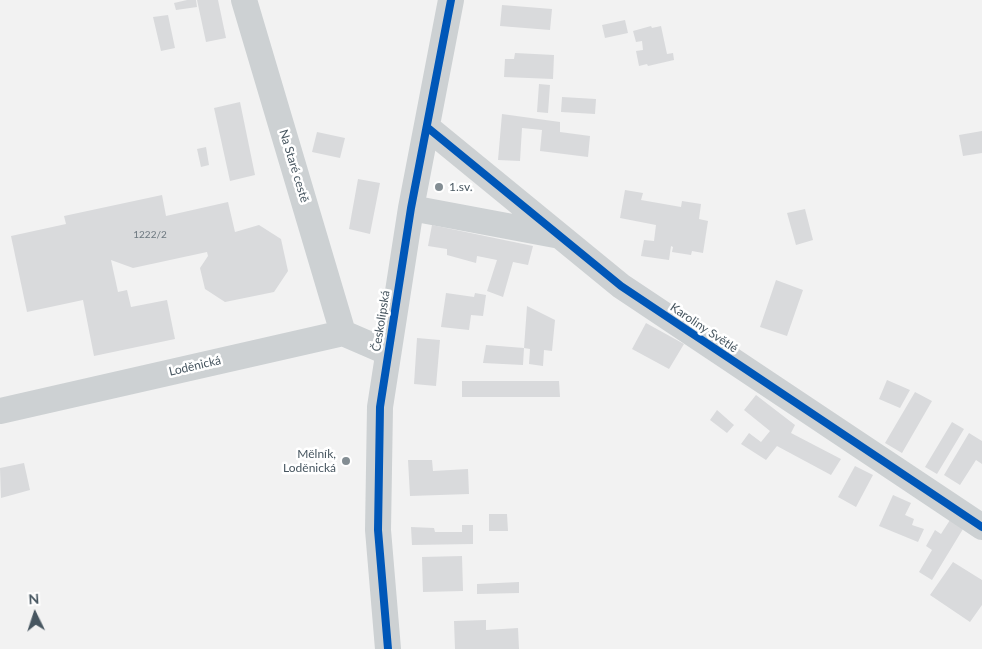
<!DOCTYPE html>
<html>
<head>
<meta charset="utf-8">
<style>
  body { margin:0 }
  #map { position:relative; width:982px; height:649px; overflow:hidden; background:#f2f2f2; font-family:Lato,sans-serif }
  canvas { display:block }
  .north { position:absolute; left:10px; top:589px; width:50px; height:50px; -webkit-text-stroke:4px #fff; paint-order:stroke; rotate:356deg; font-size:14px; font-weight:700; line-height:20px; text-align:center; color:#475660 }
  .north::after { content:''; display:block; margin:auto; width:18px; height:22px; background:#475660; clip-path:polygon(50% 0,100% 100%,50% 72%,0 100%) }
</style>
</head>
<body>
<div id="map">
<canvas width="982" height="649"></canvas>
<div class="north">N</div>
</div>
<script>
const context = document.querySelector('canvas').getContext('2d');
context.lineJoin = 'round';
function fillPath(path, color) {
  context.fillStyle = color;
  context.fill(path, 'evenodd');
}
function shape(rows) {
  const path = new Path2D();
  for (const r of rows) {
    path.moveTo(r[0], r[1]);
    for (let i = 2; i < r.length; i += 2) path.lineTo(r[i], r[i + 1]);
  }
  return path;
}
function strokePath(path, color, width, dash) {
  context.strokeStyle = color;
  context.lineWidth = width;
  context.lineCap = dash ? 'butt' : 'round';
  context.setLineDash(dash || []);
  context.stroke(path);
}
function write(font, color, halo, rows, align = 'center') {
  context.font = font + ' Lato,sans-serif';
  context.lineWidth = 5;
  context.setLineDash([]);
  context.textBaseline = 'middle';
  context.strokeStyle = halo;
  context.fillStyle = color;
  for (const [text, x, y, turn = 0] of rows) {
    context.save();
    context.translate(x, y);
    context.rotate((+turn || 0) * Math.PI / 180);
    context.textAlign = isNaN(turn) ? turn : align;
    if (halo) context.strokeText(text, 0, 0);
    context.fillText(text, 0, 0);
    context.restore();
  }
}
fillPath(shape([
  [187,0,196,0,197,7,176,10,174,3],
  [197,0,218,0,226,38,206,42],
  [502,5,552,9,550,30,500,26],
  [168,15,175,48,161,51,153,17],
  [625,20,628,33,605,38,602,25],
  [651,26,652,28,661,26,667,54,673,53,674,60,648,66,647,64,639,66,636,51,643,50,642,41,636,42,633,31],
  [515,53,554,55,553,79,504,77,505,59,514,59],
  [539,84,550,85,548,113,537,112],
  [562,97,596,99,595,114,561,112],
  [240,102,255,175,230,181,214,108],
  [502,114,560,122,560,132,590,136,588,157,540,151,542,130,522,128,520,161,498,160],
  [982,131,982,153,963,156,959,135],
  [317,132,345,138,340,158,312,152],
  [206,147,209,165,201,167,197,149],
  [358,179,380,183,370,234,349,229],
  [625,190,643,193,641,200,681,207,682,201,701,204,699,219,708,221,703,253,692,251,691,255,672,252,673,247,671,246,669,260,641,256,644,240,654,241,656,225,620,218],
  [162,195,166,216,228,202,235,232,259,225,281,239,288,271,274,292,225,302,205,289,200,268,208,256,207,252,133,268,111,260,118,292,127,290,131,307,167,300,175,339,94,356,83,300,27,312,11,236,66,224,64,216],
  [805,209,813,240,796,245,787,213],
  [432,225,533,246,528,265,513,262,503,297,487,291,497,260,477,256,476,263,447,255,447,249,428,246],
  [776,280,803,290,787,336,760,327],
  [446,293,474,297,475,293,486,295,483,316,471,315,469,330,441,327],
  [527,306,555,320,552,351,544,350,543,366,529,364,530,349,524,348,523,365,483,363,486,345,524,348],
  [646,323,684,344,669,369,632,349],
  [417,338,440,340,436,386,414,384],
  [887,380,910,390,900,408,879,399],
  [462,381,559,381,560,397,462,397],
  [915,392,932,401,902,453,885,443],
  [756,395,795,425,791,433,841,459,831,475,777,446,766,460,741,444,749,433,761,442,770,431,744,410],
  [717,410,734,425,727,433,710,420],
  [952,422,964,429,937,474,925,467],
  [969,433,982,441,982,464,976,460,960,485,944,475],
  [408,460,432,460,433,471,468,469,469,494,410,496],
  [24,463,30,490,1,498,0,468],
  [855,466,873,475,856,507,838,497],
  [893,495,911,503,905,515,914,519,912,525,924,529,918,542,879,526],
  [489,514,507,514,508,531,489,531],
  [950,520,963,529,932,580,919,572,932,550,926,546,935,530,941,534],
  [462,525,473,525,473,544,412,545,411,527,434,528,435,532,462,532],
  [462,556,463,591,423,592,422,557],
  [953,562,982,580,982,605,970,622,930,595],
  [519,582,519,593,477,594,477,584],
  [486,620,486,630,518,628,519,649,455,649,454,621]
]), '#d9dadc');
strokePath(shape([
  [244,0,343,333],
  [428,128,621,286,982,527],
  [411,208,555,235],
  [0,411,343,333,387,352],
  [388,649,378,530,380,407,411,208,451,0]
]), '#cdd1d3', 26);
strokePath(shape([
  [428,128,621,286,982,527],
  [388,649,378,530,380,407,411,208,451,0]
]), '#0057b8', 8);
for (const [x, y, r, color] of [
  [439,187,5,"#838d93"],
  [346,461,5,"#838d93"]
]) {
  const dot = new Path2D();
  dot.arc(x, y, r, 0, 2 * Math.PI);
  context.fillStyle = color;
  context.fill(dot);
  strokePath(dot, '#fff', 2);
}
write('10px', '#6d7880', null, [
  ["1222/2",150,235]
]);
write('12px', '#475660', '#fff', [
  ["Na Staré cestě",294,166,73],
  ["Českolipská",381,321,-81],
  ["Karoliny Světlé",704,328,34],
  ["Loděnická",195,366,-13]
]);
write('12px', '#475660', '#fff', [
  ["1.sv.",449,187],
  ["Mělník,",336,454,"right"],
  ["Loděnická",336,468,"right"]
], 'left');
</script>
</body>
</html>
